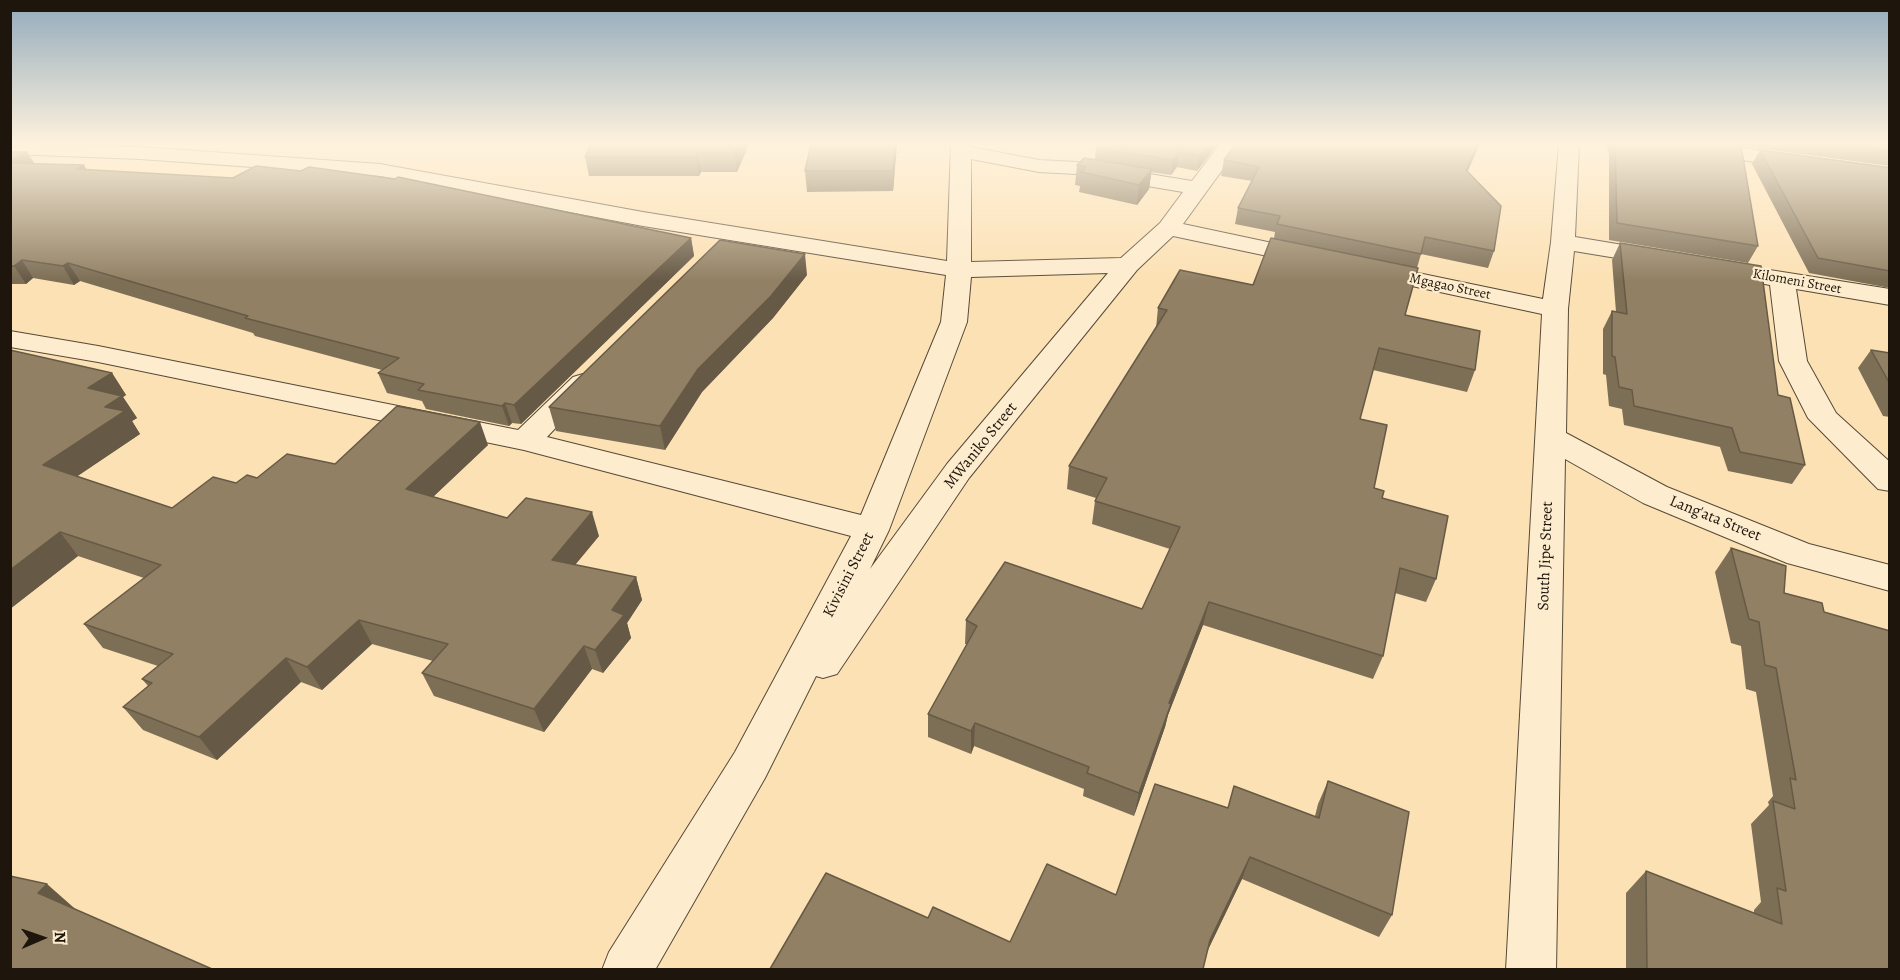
<!DOCTYPE html>
<html>
<head>
<meta charset="utf-8">
<style>
  body { margin:0 }
  #map { position:relative; width:1900px; height:980px; overflow:hidden; background:#fce1b4; font-family:Alegreya,serif }
  canvas { display:block }
  .frame { position:absolute; inset:0; border:12px solid #1e160d; pointer-events:none }
  .north { position:absolute; left:12px; top:908px; width:60px; height:60px; -webkit-text-stroke:4px #fdecce; paint-order:stroke; rotate:88deg; font-size:16px; font-weight:700; line-height:24px; text-align:center; color:#1e160d }
  .north::after { content:''; display:block; margin:auto; width:21px; height:27px; background:#1e160d; clip-path:polygon(50% 0,100% 100%,50% 72%,0 100%) }
</style>
</head>
<body>
<div id="map">
<canvas width="1900" height="980"></canvas>
<div class="frame"></div>
<div class="north">N</div>
</div>
<script>
const context = document.querySelector('canvas').getContext('2d');
context.lineJoin = 'round';
function shape(rows) {
  const path = new Path2D();
  for (const r of rows) {
    path.moveTo(r[0], r[1]);
    for (let i = 2; i < r.length; i += 2) path.lineTo(r[i], r[i + 1]);
  }
  return path;
}
function strokePath(path, color, width, dash) {
  context.strokeStyle = color;
  context.lineWidth = width;
  context.lineCap = dash ? 'butt' : 'round';
  context.setLineDash(dash || []);
  context.stroke(path);
}
function fillPath(path, color) {
  context.fillStyle = color;
  context.fill(path, 'evenodd');
}
function write(font, color, halo, rows, align = 'center') {
  context.font = font + ' Alegreya,serif';
  context.lineWidth = 4.5;
  context.setLineDash([]);
  context.textBaseline = 'middle';
  context.strokeStyle = halo;
  context.fillStyle = color;
  for (const [text, x, y, turn = 0] of rows) {
    context.save();
    context.translate(x, y);
    context.rotate((+turn || 0) * Math.PI / 180);
    context.textAlign = isNaN(turn) ? turn : align;
    if (halo) context.strokeText(text, 0, 0);
    context.fillText(text, 0, 0);
    context.restore();
  }
}
const minor = shape([
  [10,144,140,147,380,164,643,212,947,261,951,144,971,144,971,147,1039,160,1076,162,1192,181,1220,144,1241,144,1183,224,1310,251,1319,253,1322,258,1319,263,1310,265,1173,236,1137,270,969,478,837,674,823,678,816,676,765,778,655,970,602,970,609,952,735,752,851,536,524,450,98,362,10,347,10,331,98,346,518,430,573,377,583,374,593,377,598,383,547,437,861,515,941,322,946,275,643,226,380,176,140,159,10,154,10,144],
  [971,159,1039,172,1076,174,1183,192,1160,223,1121,258,971,262,971,159],
  [1108,273,947,464,870,569,889,530,967,322,971,277,1108,273],
  [1559,144,1579,144,1575,237,1659,251,1668,253,1671,258,1668,263,1659,265,1574,251,1568,309,1566,433,1667,487,1809,544,1890,565,1890,591,1787,563,1643,503,1565,459,1556,970,1506,970,1542,314,1370,277,1361,275,1358,270,1361,265,1370,263,1543,299,1551,242,1559,144],
  [1660,144,1714,144,1890,168,1890,181,1670,150,1663,148,1660,144],
  [1719,262,1890,289,1890,305,1796,289,1807,361,1836,413,1890,462,1890,491,1878,489,1808,418,1779,361,1770,285,1710,274,1707,269,1710,264,1719,262]
]);
strokePath(minor, '#564937', 2);
fillPath(minor, '#fdecce');
fillPath(shape([
  [591,144,749,144,737,172,701,172,699,176,589,176,585,157],
  [811,144,897,144,893,191,807,192,805,171],
  [1099,144,1218,144,1197,171,1177,167,1171,175,1151,172,1149,189,1137,205,1079,192,1080,186,1075,185,1077,165,1095,159,1096,148],
  [1606,144,1733,144,1758,246,1748,263,1609,240,1609,154],
  [1742,144,1890,144,1890,166,1743,146],
  [1760,150,1890,168,1890,288,1809,273,1752,164],
  [10,152,27,152,35,164,691,238,694,256,521,424,512,423,509,426,426,409,422,401,387,393,378,373,382,370,255,336,253,333,80,281,74,285,33,278,26,284,10,284],
  [1224,160,1467,172,1494,251,1488,268,1421,254,1417,268,1405,315,1475,370,1467,392,1373,370,1360,419,1374,488,1382,498,1436,579,1426,602,1395,593,1383,656,1373,679,1203,625,1168,715,1165,727,1134,816,1083,796,1084,789,974,746,971,754,928,737,928,714,967,644,965,644,966,620,1142,609,1170,549,1092,524,1095,501,1096,498,1067,489,1069,466,1156,328,1158,308,1253,285,1274,238,1275,232,1235,224,1238,208,1252,181,1221,176],
  [1620,243,1778,395,1805,465,1792,484,1728,471,1720,447,1624,425,1622,409,1609,406,1606,375,1603,374,1603,329,1612,311,1616,312,1612,260],
  [807,275,773,318,702,392,665,450,556,431,549,407],
  [1871,350,1890,353,1890,417,1883,416,1858,368],
  [112,373,126,395,123,397,137,418,132,421,140,434,77,476,172,508,236,483,257,478,335,464,488,445,433,497,507,518,599,536,575,565,636,577,642,600,627,623,631,638,603,673,592,669,544,732,434,696,422,673,433,661,372,644,322,690,301,682,217,760,143,730,123,707,148,686,142,679,158,666,103,648,84,624,144,578,78,556,10,609],
  [1731,548,1784,593,1824,612,1890,969,1626,969,1626,893,1646,871,1754,913,1754,910,1761,902,1751,824,1769,805,1768,802,1773,796,1756,692,1746,689,1741,646,1731,643,1715,572],
  [1328,781,1392,915,1379,937,1242,879,1207,952,770,969,928,918,1010,942,1116,895,1227,808,1315,816,1318,804]
]), '#7d6e56');
fillPath(shape([
  [738,144,749,144,737,172,734,153],
  [895,144,897,144,893,191,893,171],
  [1209,144,1218,144,1197,171,1199,156],
  [1478,144,1480,144,1461,186,1466,170],
  [27,152,37,168,10,166,10,162],
  [1179,152,1177,167,1171,175,1173,160],
  [697,153,701,172,699,176,696,157],
  [84,165,93,181,77,169],
  [1152,169,1149,189,1137,205,1139,185],
  [691,238,694,256,521,424,514,405],
  [805,254,807,275,773,318,702,392,665,450,660,426,698,369],
  [22,260,33,278,26,284,14,266],
  [68,263,80,281,74,285,63,266],
  [112,373,126,395,123,397,137,418,132,421,140,434,60,488,43,465,88,388],
  [505,403,512,423,509,426,502,406],
  [480,422,488,445,417,512,406,489],
  [592,512,599,536,560,583,552,560],
  [60,532,78,556,10,609,10,570],
  [636,577,642,600,627,623,631,638,603,673,595,650,612,610],
  [1209,602,1203,625,1168,715,1165,727,1134,816,1139,793,1169,703],
  [359,620,372,644,322,690,307,667],
  [584,646,592,669,544,732,534,709],
  [286,658,301,682,217,760,199,737],
  [975,723,974,746,971,754,971,731],
  [1250,857,1242,879,1202,962,1210,940],
  [47,884,81,914,38,893]
]), '#665a46');
const building = shape([
  [591,144,738,144,734,153,697,153,696,157,585,157,591,144],
  [811,144,895,144,893,171,805,171,811,144],
  [1099,144,1209,144,1199,156,1179,152,1173,160,1096,148,1099,144],
  [1236,144,1478,144,1466,170,1501,206,1494,251,1425,237,1421,254,1277,224,1280,216,1238,208,1259,167,1224,160,1236,144],
  [1615,144,1733,144,1741,145,1758,246,1617,223,1615,144],
  [1836,144,1890,144,1890,151,1836,144],
  [1760,150,1890,168,1890,271,1818,258,1760,150],
  [10,152,27,152,10,162,10,152],
  [1084,158,1152,169,1139,185,1081,172,1086,167,1077,165,1084,158],
  [10,163,84,165,77,169,233,178,256,166,301,171,309,167,395,179,398,177,691,238,514,405,505,403,502,406,418,390,424,384,378,373,399,358,245,318,248,316,68,263,63,266,22,260,14,266,10,266,10,163],
  [1271,238,1418,268,1405,315,1480,331,1475,370,1379,348,1360,419,1387,425,1374,488,1384,491,1382,498,1448,516,1436,579,1400,568,1383,656,1209,602,1169,703,1171,704,1139,793,1087,773,1089,767,975,723,971,731,928,714,977,626,966,620,1005,562,1142,609,1180,527,1095,501,1107,478,1069,466,1167,310,1158,308,1180,270,1253,285,1271,238],
  [720,240,805,254,771,296,698,369,660,426,549,407,720,240],
  [1620,243,1761,266,1778,395,1790,398,1805,465,1740,452,1732,428,1634,406,1632,390,1619,387,1615,357,1612,356,1612,311,1627,314,1620,243],
  [10,350,112,373,88,388,122,396,105,407,125,411,43,465,172,508,213,477,236,483,247,475,257,478,287,454,335,464,397,406,480,422,406,489,507,518,526,498,592,512,552,560,636,577,612,610,624,615,595,650,584,646,534,709,422,673,448,644,359,620,307,667,286,658,199,737,123,707,152,683,142,679,173,654,84,624,161,565,60,532,10,570,10,350],
  [1871,350,1890,353,1890,384,1871,350],
  [1731,548,1786,566,1784,593,1822,603,1824,612,1890,631,1890,969,1647,969,1646,871,1782,924,1777,888,1786,891,1773,801,1795,809,1790,778,1796,780,1776,668,1765,665,1759,622,1749,619,1731,548],
  [1328,781,1409,812,1392,915,1250,857,1210,940,1203,969,770,969,826,873,928,918,933,907,1010,942,1047,864,1116,895,1155,784,1228,808,1234,786,1319,818,1328,781],
  [10,876,47,884,38,893,212,969,10,969,10,876]
]);
fillPath(building, '#918064');
strokePath(building, '#665a46', 1.5);
const sky = context.createLinearGradient(0, 0, 0, 281);
sky.addColorStop(0, '#92aabc');
sky.addColorStop(0.51, '#fef2dd');
sky.addColorStop(1, '#fef2dd00');
context.fillStyle = sky;
context.fillRect(0, 0, 1900, 281);
write('14px', '#1e160d', '#fdecce', [
  ["Kilomeni Street",1797,282,10],
  ["Mgagao Street",1450,287,12]
]);
write('16px', '#1e160d', '#fdecce', [
  ["MWaniko Street",981,446,-51],
  ["Lang'ata Street",1715,519,22],
  ["South Jipe Street",1546,556,-88],
  ["Kivisini Street",849,575,-63]
]);
</script>
</body>
</html>
